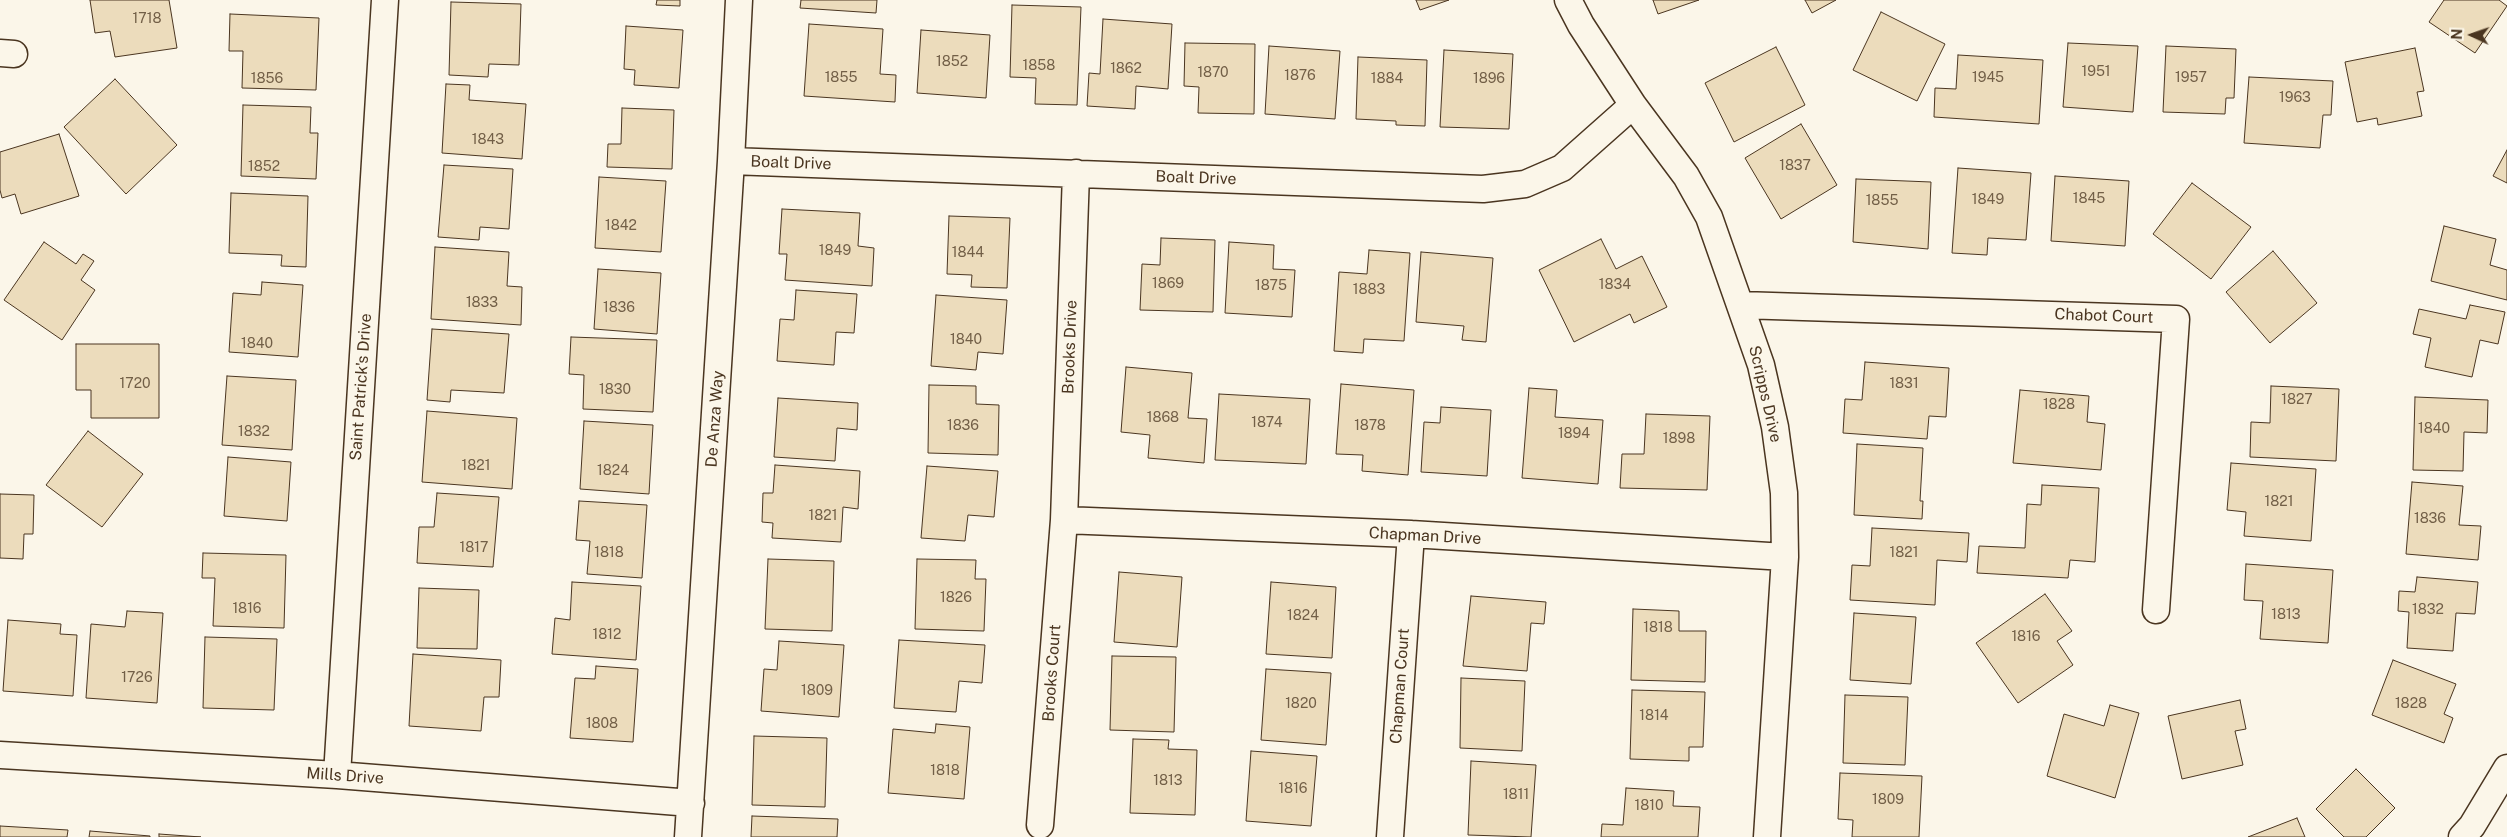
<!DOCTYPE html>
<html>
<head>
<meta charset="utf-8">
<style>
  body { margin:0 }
  #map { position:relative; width:2507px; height:837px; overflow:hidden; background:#fbf6e9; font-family:"Public Sans",sans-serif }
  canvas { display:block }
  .north { position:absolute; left:2447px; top:10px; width:50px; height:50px; -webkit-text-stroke:4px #fbf6e9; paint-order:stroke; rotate:273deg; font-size:14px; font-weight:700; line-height:20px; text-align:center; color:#4a3520 }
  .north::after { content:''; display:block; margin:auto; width:18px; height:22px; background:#4a3520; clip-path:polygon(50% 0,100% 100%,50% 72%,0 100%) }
</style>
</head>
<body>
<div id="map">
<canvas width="2507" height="837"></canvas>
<div class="north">N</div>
</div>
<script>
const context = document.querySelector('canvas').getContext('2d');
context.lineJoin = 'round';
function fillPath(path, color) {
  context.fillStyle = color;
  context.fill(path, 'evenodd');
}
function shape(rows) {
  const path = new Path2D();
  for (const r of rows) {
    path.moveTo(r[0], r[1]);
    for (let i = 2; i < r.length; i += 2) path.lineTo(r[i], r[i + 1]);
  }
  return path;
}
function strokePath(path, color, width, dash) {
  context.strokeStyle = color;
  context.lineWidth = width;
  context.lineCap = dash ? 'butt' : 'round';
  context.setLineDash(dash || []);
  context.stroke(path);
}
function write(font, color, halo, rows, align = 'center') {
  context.font = font + ' "Public Sans",sans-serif';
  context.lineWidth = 4;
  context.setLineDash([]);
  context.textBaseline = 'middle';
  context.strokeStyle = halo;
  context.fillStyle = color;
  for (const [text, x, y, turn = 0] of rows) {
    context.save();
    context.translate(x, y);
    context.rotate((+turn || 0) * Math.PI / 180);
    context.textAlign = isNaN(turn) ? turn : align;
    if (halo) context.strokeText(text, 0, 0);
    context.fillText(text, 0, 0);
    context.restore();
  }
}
const building = shape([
  [90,0,169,0,177,48,115,57,110,31,95,33,90,0],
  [657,0,680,0,680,6,656,5,657,0],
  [801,0,877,0,876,13,800,8,801,0],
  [1416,0,1449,0,1420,10,1416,0],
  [1653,0,1699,0,1658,14,1653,0],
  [1805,0,1836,0,1812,13,1805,0],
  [2444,0,2499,0,2507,6,2475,53,2429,22,2444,0],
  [451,2,521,4,519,65,489,64,488,77,449,75,451,2],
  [1012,5,1081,7,1077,105,1035,104,1036,78,1010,77,1012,5],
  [1881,12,1945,44,1917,101,1853,70,1881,12],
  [230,14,319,18,316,90,242,88,243,51,229,51,230,14],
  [1103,19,1172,24,1168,89,1136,86,1135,109,1087,106,1089,73,1100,74,1103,19],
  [809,24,883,29,880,74,896,75,895,102,804,96,809,24],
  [626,26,683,30,679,88,634,85,635,70,624,69,626,26],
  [921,30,990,35,986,98,917,93,921,30],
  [1185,43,1255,44,1254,114,1198,113,1199,87,1184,86,1185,43],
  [2068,43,2138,46,2133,112,2063,107,2068,43],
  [1269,46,1340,51,1335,119,1265,114,1269,46],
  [2166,46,2236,49,2234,98,2226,98,2225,114,2163,112,2166,46],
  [1776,47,1805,105,1734,142,1705,83,1776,47],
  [2415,48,2424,91,2417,92,2422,116,2378,125,2377,118,2357,122,2345,62,2415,48],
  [1444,50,1513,54,1509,129,1440,127,1444,50],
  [1958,55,2043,60,2039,124,1934,117,1935,88,1956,89,1958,55],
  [1358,57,1427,60,1425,126,1396,125,1396,121,1356,119,1358,57],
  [2249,77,2333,81,2331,115,2323,115,2320,148,2244,143,2249,77],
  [115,79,177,145,126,194,64,127,115,79],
  [446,84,470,85,469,100,526,104,522,159,442,153,446,84],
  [243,105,311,107,310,133,318,133,316,179,241,176,243,105],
  [622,108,674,110,672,169,607,167,608,144,621,144,622,108],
  [1801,124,1837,185,1781,219,1745,158,1801,124],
  [59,134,79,196,21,214,15,194,2,198,0,190,0,152,59,134],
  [2507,150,2507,183,2493,176,2507,150],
  [444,165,513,169,509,229,480,227,479,240,438,237,444,165],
  [1958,168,2031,173,2026,240,1988,238,1987,255,1952,253,1958,168],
  [2055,176,2129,181,2125,246,2051,241,2055,176],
  [599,177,666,181,661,252,595,248,599,177],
  [1856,179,1931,182,1928,249,1853,242,1856,179],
  [2192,183,2251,227,2211,279,2153,234,2192,183],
  [231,193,308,196,306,267,281,266,282,255,229,253,231,193],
  [782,209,860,213,858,246,874,248,872,286,785,280,787,254,779,254,782,209],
  [949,216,1010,218,1007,288,971,287,972,275,947,274,949,216],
  [2444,226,2496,239,2490,265,2507,270,2507,300,2431,281,2444,226],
  [1161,238,1215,240,1213,312,1140,310,1142,264,1160,265,1161,238],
  [1601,239,1616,269,1642,256,1667,307,1634,323,1630,314,1574,342,1539,270,1601,239],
  [44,242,76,264,83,254,94,261,81,280,95,290,62,340,4,300,44,242],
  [1229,242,1274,245,1273,269,1295,270,1292,317,1225,313,1229,242],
  [435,247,509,252,507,286,522,287,521,325,431,319,435,247],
  [1369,250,1410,253,1404,341,1364,339,1363,353,1334,351,1339,272,1367,274,1369,250],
  [2273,251,2317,303,2270,343,2226,292,2273,251],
  [1421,252,1493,258,1486,342,1462,340,1464,326,1416,322,1421,252],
  [598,269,661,273,657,334,594,329,598,269],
  [262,282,303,285,298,357,229,352,233,293,261,295,262,282],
  [796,290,857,294,854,333,836,332,834,365,777,361,780,319,794,320,796,290],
  [936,295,1007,300,1003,354,978,352,976,370,931,366,936,295],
  [2470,305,2505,312,2498,344,2480,340,2472,377,2425,367,2431,338,2413,334,2419,309,2466,319,2470,305],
  [432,329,509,334,504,393,451,390,450,402,427,400,432,329],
  [571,337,657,340,653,412,583,409,584,375,569,374,571,337],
  [76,344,159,344,159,418,91,418,91,390,76,390,76,344],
  [1865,362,1949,368,1946,417,1929,416,1927,439,1843,433,1845,399,1862,400,1865,362],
  [1126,367,1192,373,1188,418,1207,419,1204,463,1148,458,1150,435,1121,432,1126,367],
  [227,376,296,380,292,450,222,445,227,376],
  [1341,384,1414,390,1408,475,1362,471,1363,455,1336,454,1341,384],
  [929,385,976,386,976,404,999,405,998,455,928,453,929,385],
  [2271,386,2339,389,2336,461,2250,457,2251,422,2270,423,2271,386],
  [1529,388,1557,390,1555,417,1603,420,1598,484,1522,478,1529,388],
  [2020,390,2089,396,2087,422,2105,424,2101,470,2013,463,2020,390],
  [1219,394,1310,399,1306,464,1215,460,1219,394],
  [2415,397,2488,400,2487,433,2464,432,2463,471,2413,470,2415,397],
  [778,398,858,403,857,430,837,428,835,461,774,457,778,398],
  [1441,407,1491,410,1487,476,1421,472,1424,422,1440,423,1441,407],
  [427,411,517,418,512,489,422,482,427,411],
  [1646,414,1710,416,1707,490,1620,488,1622,454,1644,454,1646,414],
  [584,421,653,425,649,494,580,489,584,421],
  [88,431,143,474,102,527,46,485,88,431],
  [1857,444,1923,448,1920,501,1923,501,1922,519,1854,515,1857,444],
  [228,457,291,462,287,521,224,516,228,457],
  [2231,463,2316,469,2311,541,2244,536,2246,512,2227,510,2231,463],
  [775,465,860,471,858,509,843,507,841,542,772,538,773,523,762,522,763,493,773,493,775,465],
  [927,466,998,471,994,517,968,515,965,541,921,538,927,466],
  [2412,482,2463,486,2459,525,2481,526,2478,560,2406,554,2412,482],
  [2042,485,2099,488,2095,562,2070,560,2068,578,1977,573,1979,546,2025,548,2027,504,2041,505,2042,485],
  [437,493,499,497,493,567,417,563,419,527,434,527,437,493],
  [0,494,34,495,33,534,24,534,23,559,0,558,0,494],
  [579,501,647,505,642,578,587,574,590,541,576,540,579,501],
  [1872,528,1969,533,1967,562,1937,560,1935,605,1850,600,1852,565,1870,566,1872,528],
  [203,553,286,555,284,628,213,626,215,578,202,578,203,553],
  [768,559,834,561,832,631,765,629,768,559],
  [917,559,976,560,975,579,986,579,984,631,915,629,917,559],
  [2246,564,2333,570,2328,643,2260,639,2263,601,2244,600,2246,564],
  [1119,572,1182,577,1177,647,1114,642,1119,572],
  [2417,577,2478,582,2475,614,2456,613,2453,651,2407,648,2409,612,2398,611,2399,591,2415,592,2417,577],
  [572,582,641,586,636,660,552,654,555,618,570,620,572,582],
  [1271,582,1336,587,1332,658,1266,654,1271,582],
  [419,588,479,590,477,649,417,648,419,588],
  [2045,594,2072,631,2057,641,2073,665,2018,703,1976,643,2045,594],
  [1471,596,1546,602,1544,624,1531,623,1527,671,1463,666,1471,596],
  [1633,609,1679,611,1679,631,1706,631,1705,682,1631,680,1633,609],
  [127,611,163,613,157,703,86,698,91,624,125,627,127,611],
  [1854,613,1916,617,1911,684,1850,680,1854,613],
  [8,620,61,624,60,634,77,635,73,696,3,691,8,620],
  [205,637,277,639,274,710,203,708,205,637],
  [899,640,985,645,982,683,959,681,956,712,894,708,899,640],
  [779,641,844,645,839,717,761,711,764,669,777,670,779,641],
  [413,654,501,660,499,697,484,697,481,731,409,726,413,654],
  [1112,656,1176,657,1174,732,1110,730,1112,656],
  [2393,660,2456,684,2444,714,2453,718,2444,743,2372,715,2393,660],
  [596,666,638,669,633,742,570,738,575,678,595,679,596,666],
  [1266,669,1331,673,1326,745,1261,740,1266,669],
  [1461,678,1525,681,1522,751,1460,748,1461,678],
  [1632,690,1705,692,1703,747,1689,747,1689,761,1630,759,1632,690],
  [1845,695,1908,697,1905,765,1843,763,1845,695],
  [2240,700,2246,729,2235,731,2243,765,2182,779,2168,716,2240,700],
  [2110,705,2139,713,2115,798,2047,776,2064,714,2104,726,2110,705],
  [936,724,970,727,964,799,888,793,893,729,935,733,936,724],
  [754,736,827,738,825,807,752,805,754,736],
  [1133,739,1169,740,1168,749,1197,750,1195,815,1130,813,1133,739],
  [1251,751,1317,756,1311,826,1246,821,1251,751],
  [1471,761,1536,765,1531,837,1468,835,1471,761],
  [2356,769,2395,808,2366,837,2344,837,2316,809,2356,769],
  [1840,773,1922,776,1919,837,1852,837,1853,820,1838,819,1840,773],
  [1626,788,1674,791,1673,806,1700,807,1698,837,1601,837,1602,824,1623,825,1626,788],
  [752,816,838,819,837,837,751,837,752,816],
  [2297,818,2305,837,2248,837,2297,818],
  [0,826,68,830,67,837,0,837,0,826],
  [90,831,150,836,150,837,89,837,90,831],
  [159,834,201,837,159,837,159,834]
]);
fillPath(building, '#ecdcbc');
strokePath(building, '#4a3520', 1);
const street = shape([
  [1568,0,1581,25,1633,105,1686,176,1709,217,1761,365,1775,427,1784,493,1785,557,1767,837],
  [0,53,14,54],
  [731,161,1483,189,1525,184,1562,168,1633,105],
  [1741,305,2176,319,2156,610],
  [1064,520,1411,534,1785,557],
  [0,755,337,775,691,803],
  [337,775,385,0],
  [1040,825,1064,520,1076,173],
  [688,837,731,161,739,0],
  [1390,837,1411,534],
  [2462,837,2472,826,2507,768]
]);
strokePath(street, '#4a3520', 29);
strokePath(street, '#fbf6e9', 26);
write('14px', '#725f47', null, [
  ["1718",147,19],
  ["1852",952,62],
  ["1858",1039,66],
  ["1862",1126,69],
  ["1951",2096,72],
  ["1870",1213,73],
  ["1876",1300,76],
  ["1855",841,78],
  ["1945",1988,78],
  ["1957",2191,78],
  ["1856",267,79],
  ["1884",1387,79],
  ["1896",1489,79],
  ["1963",2295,98],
  ["1843",488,140],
  ["1837",1795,166],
  ["1852",264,167],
  ["1845",2089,199],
  ["1849",1988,200],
  ["1855",1882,201],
  ["1842",621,226],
  ["1849",835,251],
  ["1844",968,253],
  ["1869",1168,284],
  ["1834",1615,285],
  ["1875",1271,286],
  ["1883",1369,290],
  ["1833",482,303],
  ["1836",619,308],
  ["1840",966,340],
  ["1840",257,344],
  ["1720",135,384],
  ["1831",1904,384],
  ["1830",615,390],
  ["1827",2297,400],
  ["1828",2059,405],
  ["1868",1163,418],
  ["1874",1267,423],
  ["1836",963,426],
  ["1878",1370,426],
  ["1840",2434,429],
  ["1832",254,432],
  ["1894",1574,434],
  ["1898",1679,439],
  ["1821",476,466],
  ["1824",613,471],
  ["1821",2279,502],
  ["1821",823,516],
  ["1836",2430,519],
  ["1817",474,548],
  ["1818",609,553],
  ["1821",1904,553],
  ["1826",956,598],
  ["1816",247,609],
  ["1832",2428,610],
  ["1813",2286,615],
  ["1824",1303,616],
  ["1818",1658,628],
  ["1812",607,635],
  ["1816",2026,637],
  ["1726",137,678],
  ["1809",817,691],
  ["1820",1301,704],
  ["1828",2411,704],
  ["1814",1654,716],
  ["1808",602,724],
  ["1818",945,771],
  ["1813",1168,781],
  ["1816",1293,789],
  ["1811",1516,795],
  ["1809",1888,800],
  ["1810",1649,806]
]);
write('16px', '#4a3520', '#fbf6e9', [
  ["Boalt Drive",791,163,2],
  ["Boalt Drive",1196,178,2],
  ["Chabot Court",2104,316,2],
  ["Brooks Drive",1070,347,-88],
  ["Saint Patrick's Drive",361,387,-86],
  ["Scripps Drive",1765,394,77],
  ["De Anza Way",715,419,-86],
  ["Chapman Drive",1425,536,3],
  ["Brooks Court",1052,673,-86],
  ["Chapman Court",1400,686,-86],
  ["Mills Drive",345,776,4]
]);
</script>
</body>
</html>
